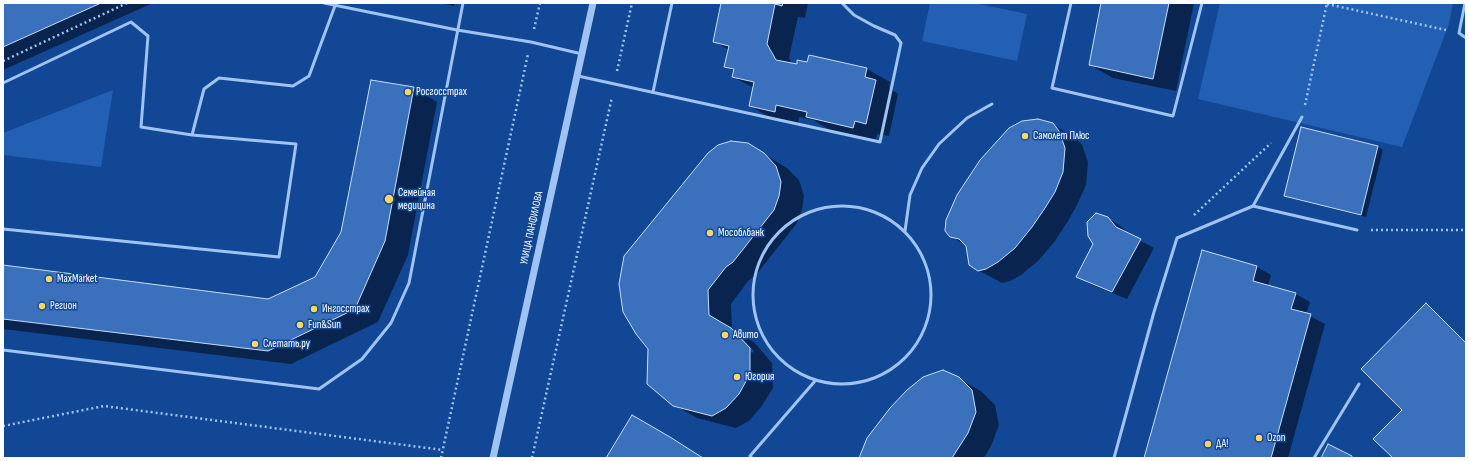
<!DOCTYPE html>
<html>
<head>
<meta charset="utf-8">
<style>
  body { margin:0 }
  #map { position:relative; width:1469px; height:461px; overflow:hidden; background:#114794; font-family:"Sofia Sans Condensed",sans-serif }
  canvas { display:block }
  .frame { position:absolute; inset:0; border:4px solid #fff; pointer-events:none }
</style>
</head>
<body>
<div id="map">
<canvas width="1469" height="461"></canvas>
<div class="frame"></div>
</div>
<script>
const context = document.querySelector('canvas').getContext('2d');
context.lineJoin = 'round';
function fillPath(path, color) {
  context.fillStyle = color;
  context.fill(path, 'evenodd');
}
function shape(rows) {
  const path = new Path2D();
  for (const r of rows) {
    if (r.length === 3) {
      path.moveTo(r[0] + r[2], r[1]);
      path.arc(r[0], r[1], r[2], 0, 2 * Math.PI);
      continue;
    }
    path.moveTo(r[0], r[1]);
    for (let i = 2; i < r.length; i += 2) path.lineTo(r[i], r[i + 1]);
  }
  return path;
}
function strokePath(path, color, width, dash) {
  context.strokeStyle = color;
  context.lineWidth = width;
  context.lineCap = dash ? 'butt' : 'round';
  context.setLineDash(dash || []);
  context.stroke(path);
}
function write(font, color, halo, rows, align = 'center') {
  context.font = font + ' "Sofia Sans Condensed",sans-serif';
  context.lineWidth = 3;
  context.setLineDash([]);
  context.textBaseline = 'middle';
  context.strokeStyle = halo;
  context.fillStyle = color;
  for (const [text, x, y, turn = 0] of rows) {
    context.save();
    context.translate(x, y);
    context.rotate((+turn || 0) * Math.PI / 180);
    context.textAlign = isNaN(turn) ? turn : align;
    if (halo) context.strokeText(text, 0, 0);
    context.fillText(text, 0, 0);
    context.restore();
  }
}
fillPath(shape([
  [930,3,975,3,1027,14,1017,61,922,41],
  [1220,3,1453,3,1449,24,1402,147,1198,99],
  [113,90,101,167,3,155,3,133]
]), '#2360b3');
fillPath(shape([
  [3,3,153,3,3,70],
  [440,3,455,3,454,6],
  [722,3,808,3,805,18,798,17,789,58,793,65,808,63,809,57,867,69,890,82,889,88,898,94,889,136,877,134,876,140,830,130,813,120,799,117,798,124,773,119,750,106,754,88,733,77,734,71,726,66,729,50,714,41],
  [1102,3,1194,3,1176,91,1113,78,1090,65],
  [371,81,414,88,437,102,408,255,378,322,291,364,3,329,3,266,268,300,316,278,342,232],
  [1052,124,1076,138,1082,145,1088,162,1086,185,1077,205,1068,221,1055,241,1038,261,1021,275,1010,281,1002,283,978,270,967,246,950,236],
  [1302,128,1378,147,1383,150,1366,217,1290,198,1285,195],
  [747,144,787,168,799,180,804,196,802,210,797,223,756,275,749,280,731,304,732,327,727,325,752,353,754,351,736,332,754,342,772,363,773,388,761,407,749,421,736,428,697,418,674,405],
  [1108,218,1122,227,1128,234,1154,248,1127,299,1092,285,1078,277],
  [1257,267,1271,275,1268,286,1296,294,1310,302,1306,314,1325,324,1288,458,1145,458],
  [1426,305,1431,308,1466,343,1466,458,1394,458],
  [958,378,982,392,995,405,999,425,991,446,984,458,860,458,863,447,880,421,890,409]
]), '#0007');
const building = shape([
  [3,3,101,3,3,47,3,3],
  [721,3,783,3,782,6,775,4,767,44,776,60,797,64,797,60,807,62,809,55,867,68,865,77,876,80,866,124,855,121,853,128,806,117,807,112,776,105,775,112,749,106,754,82,732,77,734,69,724,67,729,46,713,42,721,3],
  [1101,3,1169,3,1153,79,1089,65,1101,3],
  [371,80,414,87,385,241,355,309,268,351,3,319,3,265,268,299,315,277,341,232,371,80],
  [1038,119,1053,123,1059,131,1065,148,1063,172,1055,192,1045,208,1032,227,1015,248,998,262,986,269,978,271,969,265,966,246,959,239,950,237,945,231,946,220,957,195,980,160,1009,128,1022,121,1038,119],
  [1301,127,1378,146,1361,215,1284,196,1301,127],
  [731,141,748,143,764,153,776,166,781,182,779,196,774,210,733,262,726,267,708,290,709,315,731,328,750,348,750,374,739,394,726,408,712,416,673,406,647,384,648,349,636,334,623,312,619,284,624,256,708,153,718,145,731,141],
  [1096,213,1108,217,1116,227,1141,239,1112,292,1076,277,1093,244,1088,236,1087,222,1096,213],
  [1202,250,1257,266,1253,281,1296,293,1291,309,1311,314,1271,458,1144,458,1202,250],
  [1426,303,1466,343,1466,458,1393,458,1373,439,1402,410,1361,369,1426,303],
  [943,370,959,377,972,390,976,412,968,433,952,458,859,458,867,438,890,408,907,390,923,377,943,370],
  [632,415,670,437,703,458,606,458,632,415],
  [1328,444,1352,456,1352,458,1321,458,1328,444]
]);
fillPath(building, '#3a70bc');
strokePath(building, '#c7defd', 1);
strokePath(shape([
  [1327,4,1446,30],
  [534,29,540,3],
  [3,61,127,3],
  [617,71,632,3],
  [1305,105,1327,3],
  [1194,215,1271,143],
  [1371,230,1466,230],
  [3,426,104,406,443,450],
  [441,458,528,54],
  [532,458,612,97]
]), '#9fc3f3', 2.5, [2, 3]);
strokePath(shape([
  [324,3,457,30,531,42,582,54],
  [1071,3,1052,88,1173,116,1202,3],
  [1465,3,1459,33,1466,38],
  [578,76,880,142,901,43,895,35,874,26,854,15,842,3],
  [3,83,131,22,148,36,141,127,192,135,204,89,219,78,293,86,309,76,336,3],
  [653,92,672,3],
  [842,295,89],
  [1253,206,1357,230],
  [3,229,279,257,296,144,192,135],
  [905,231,910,195,922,168,939,144,967,118,992,104],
  [3,350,319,389,362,359,391,323,409,283,463,3],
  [752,458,750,456,815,381],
  [1114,458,1154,312,1177,238,1253,206,1302,117],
  [1314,458,1359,384]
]), '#9fc3f3', 3);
strokePath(shape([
  [493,458,593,3]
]), '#9fc3f3', 7);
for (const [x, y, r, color] of [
  [408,92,4,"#ffd661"],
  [1025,136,4,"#ffd661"],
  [389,199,5,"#ffd661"],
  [710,233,4,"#ffd661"],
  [49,279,4,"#ffd661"],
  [42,306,4,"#ffd661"],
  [314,309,4,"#ffd661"],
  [300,325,4,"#ffd661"],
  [725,335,4,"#ffd661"],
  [255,344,4,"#ffd661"],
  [737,377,4,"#ffd661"],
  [1259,438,4,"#ffd661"],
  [1208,444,4,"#ffd661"]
]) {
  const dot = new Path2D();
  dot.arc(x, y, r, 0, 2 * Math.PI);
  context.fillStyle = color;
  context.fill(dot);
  strokePath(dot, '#114794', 1.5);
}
write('11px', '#fff', '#114794', [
  ["Росгосстрах",416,92],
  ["Самолет Плюс",1033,136],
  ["Семейная",398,193],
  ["медицина",398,206],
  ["Мособлбанк",718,233],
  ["MaxMarket",57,279],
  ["Регион",50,306],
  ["Ингосстрах",322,309],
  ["Fun&Sun",308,325],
  ["Авито",733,335],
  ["Слетать.ру",263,344],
  ["Югория",745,377],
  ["Ozon",1267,438],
  ["ДА!",1216,444]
], 'left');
write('11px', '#fff', '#114794', [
  ["УЛИЦА ПАНФИЛОВА",532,228,-78]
]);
</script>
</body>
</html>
